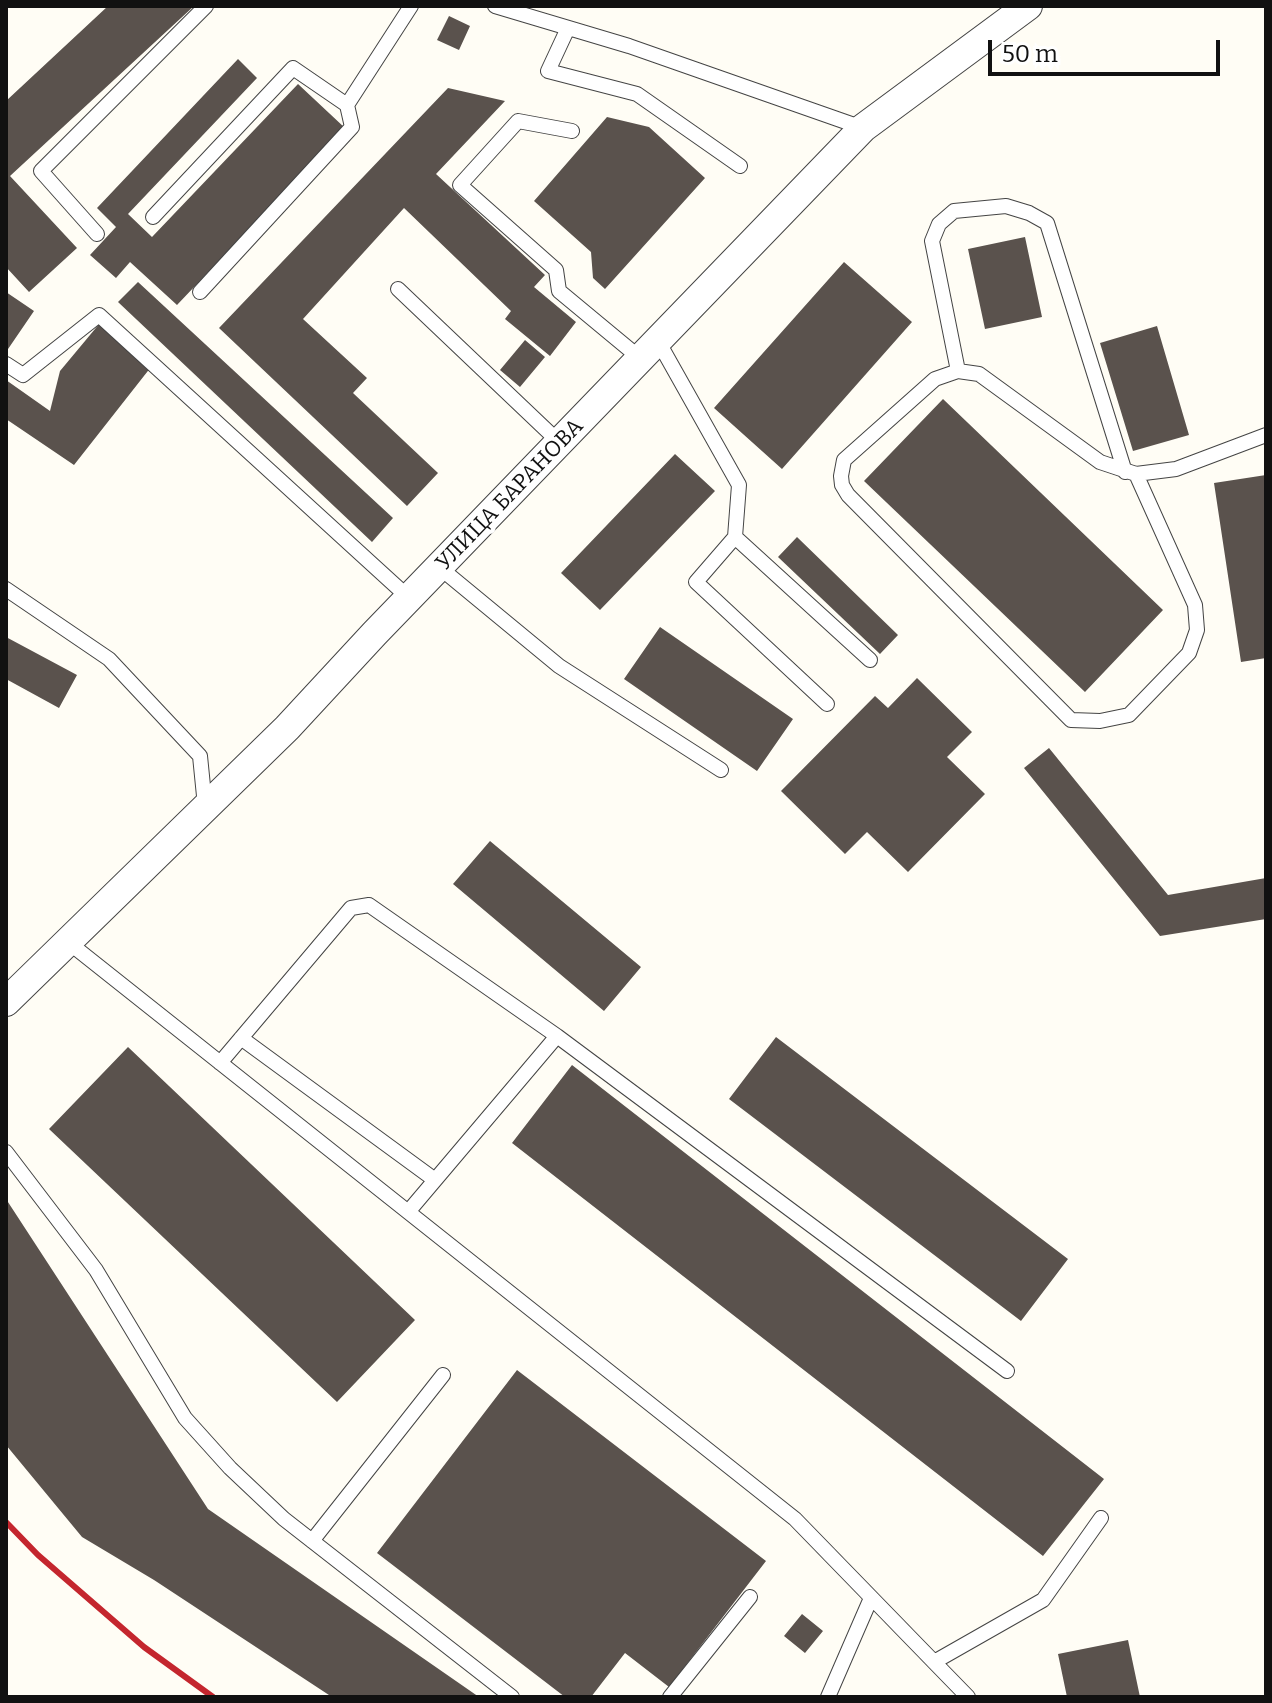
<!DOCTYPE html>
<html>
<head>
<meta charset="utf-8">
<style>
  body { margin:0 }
  #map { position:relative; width:1272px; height:1703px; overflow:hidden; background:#fffdf5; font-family:Bitter,serif }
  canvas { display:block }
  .frame { position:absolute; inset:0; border:8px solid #111; pointer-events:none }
  .scale { position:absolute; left:988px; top:40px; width:232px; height:36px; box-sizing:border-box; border:4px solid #111; border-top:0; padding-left:10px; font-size:24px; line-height:28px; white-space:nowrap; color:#111; -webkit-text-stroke:6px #fff; paint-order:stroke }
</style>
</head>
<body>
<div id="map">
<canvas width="1272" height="1703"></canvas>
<div class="frame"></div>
<div class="scale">50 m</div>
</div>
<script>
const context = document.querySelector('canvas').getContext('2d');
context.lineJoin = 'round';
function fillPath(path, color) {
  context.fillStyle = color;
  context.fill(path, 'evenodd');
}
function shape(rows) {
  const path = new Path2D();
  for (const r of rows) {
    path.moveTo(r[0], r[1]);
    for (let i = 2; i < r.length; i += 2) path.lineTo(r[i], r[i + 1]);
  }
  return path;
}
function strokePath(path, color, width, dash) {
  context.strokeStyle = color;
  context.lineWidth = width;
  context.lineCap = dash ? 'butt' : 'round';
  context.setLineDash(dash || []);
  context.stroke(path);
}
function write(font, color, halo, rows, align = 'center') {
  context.font = font + ' Bitter,serif';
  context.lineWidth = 8;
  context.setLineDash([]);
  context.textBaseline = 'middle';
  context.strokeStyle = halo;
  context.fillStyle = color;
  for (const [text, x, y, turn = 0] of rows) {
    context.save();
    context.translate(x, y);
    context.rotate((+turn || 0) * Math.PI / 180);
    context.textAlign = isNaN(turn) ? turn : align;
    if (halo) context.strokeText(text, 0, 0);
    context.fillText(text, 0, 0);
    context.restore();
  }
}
fillPath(shape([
  [108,6,194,6,10,176,77,248,29,292,6,267,6,101],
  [449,16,470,26,459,50,437,40],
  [238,59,257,78,128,214,152,237,298,84,345,128,177,305,130,262,116,278,90,255,116,227,97,208],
  [448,88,505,101,436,174,545,275,534,287,576,322,550,356,505,319,511,311,404,208,303,319,367,378,353,393,438,473,407,506,219,328],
  [607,117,649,127,705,178,605,289,593,278,591,252,534,201],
  [1025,237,1042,317,985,329,968,249],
  [844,262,912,322,782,469,714,408],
  [138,282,393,518,372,542,118,302],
  [6,292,34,311,6,352],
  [100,323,151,367,74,465,6,419,6,380,50,411,60,371],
  [1157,326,1189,435,1133,451,1100,343],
  [525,340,545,357,520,387,500,370],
  [943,399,1163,610,1085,692,864,481],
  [675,454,715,491,600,610,561,573],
  [1266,475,1266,658,1241,662,1214,483],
  [797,537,898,635,880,654,778,557],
  [660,627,793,719,757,771,624,679],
  [6,637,77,675,59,708,6,679],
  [917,678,972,732,947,757,985,794,908,872,867,832,845,854,781,791,875,696,888,708],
  [1049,748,1168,895,1266,878,1266,919,1160,936,1024,768],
  [490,841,641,967,604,1011,453,884],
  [776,1037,1068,1259,1021,1321,729,1099],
  [128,1047,415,1320,337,1402,49,1129],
  [572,1065,1104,1479,1043,1556,512,1143],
  [6,1199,208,1509,479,1697,332,1697,154,1580,82,1537,6,1445],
  [517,1370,766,1561,669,1687,625,1653,591,1697,565,1697,377,1553],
  [802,1614,823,1631,805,1653,784,1636],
  [1128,1640,1140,1697,1067,1697,1058,1654]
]), '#5a524d');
const service = shape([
  [495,6,629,46,863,128],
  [568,28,548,71,637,94,740,166],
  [572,131,518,121,460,185,556,270,559,291,641,359],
  [153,217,293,68,347,105,411,6],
  [97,234,41,171,206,6],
  [398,289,560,443],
  [200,292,352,127,347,105],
  [658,341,739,485,735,537,696,582,827,704],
  [6,364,23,375,99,315,409,598],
  [958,371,932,241,939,224,954,211,1006,206,1029,213,1047,223,1125,472],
  [1136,474,1195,605,1197,630,1189,653,1129,715,1100,721,1071,720,848,495,842,485,841,476,844,460,935,379,958,371,979,374,1100,462,1136,474,1176,469,1266,435],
  [735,537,870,660],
  [439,567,559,666,721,770],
  [6,589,109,659,200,756,205,806],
  [68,942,795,1519,968,1697],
  [241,1038,435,1180],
  [220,1063,351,908,369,905,557,1036],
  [6,1152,96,1270,185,1418,230,1468,284,1519,512,1697],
  [408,1212,557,1036,1007,1371],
  [312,1541,443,1375],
  [934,1662,1043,1600,1101,1518],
  [670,1697,750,1597],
  [828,1697,871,1598]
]);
const minor = shape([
  [6,1002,287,728,375,633,863,128,1028,6]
]);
strokePath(service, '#444', 16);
strokePath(minor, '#444', 30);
strokePath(service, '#fff', 14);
strokePath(minor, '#fff', 28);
strokePath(shape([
  [6,1522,38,1555,144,1647,213,1697]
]), '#c4262e', 6);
write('22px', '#111', '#fff', [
  ["УЛИЦА БАРАНОВА",510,495,-46]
]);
</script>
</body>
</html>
